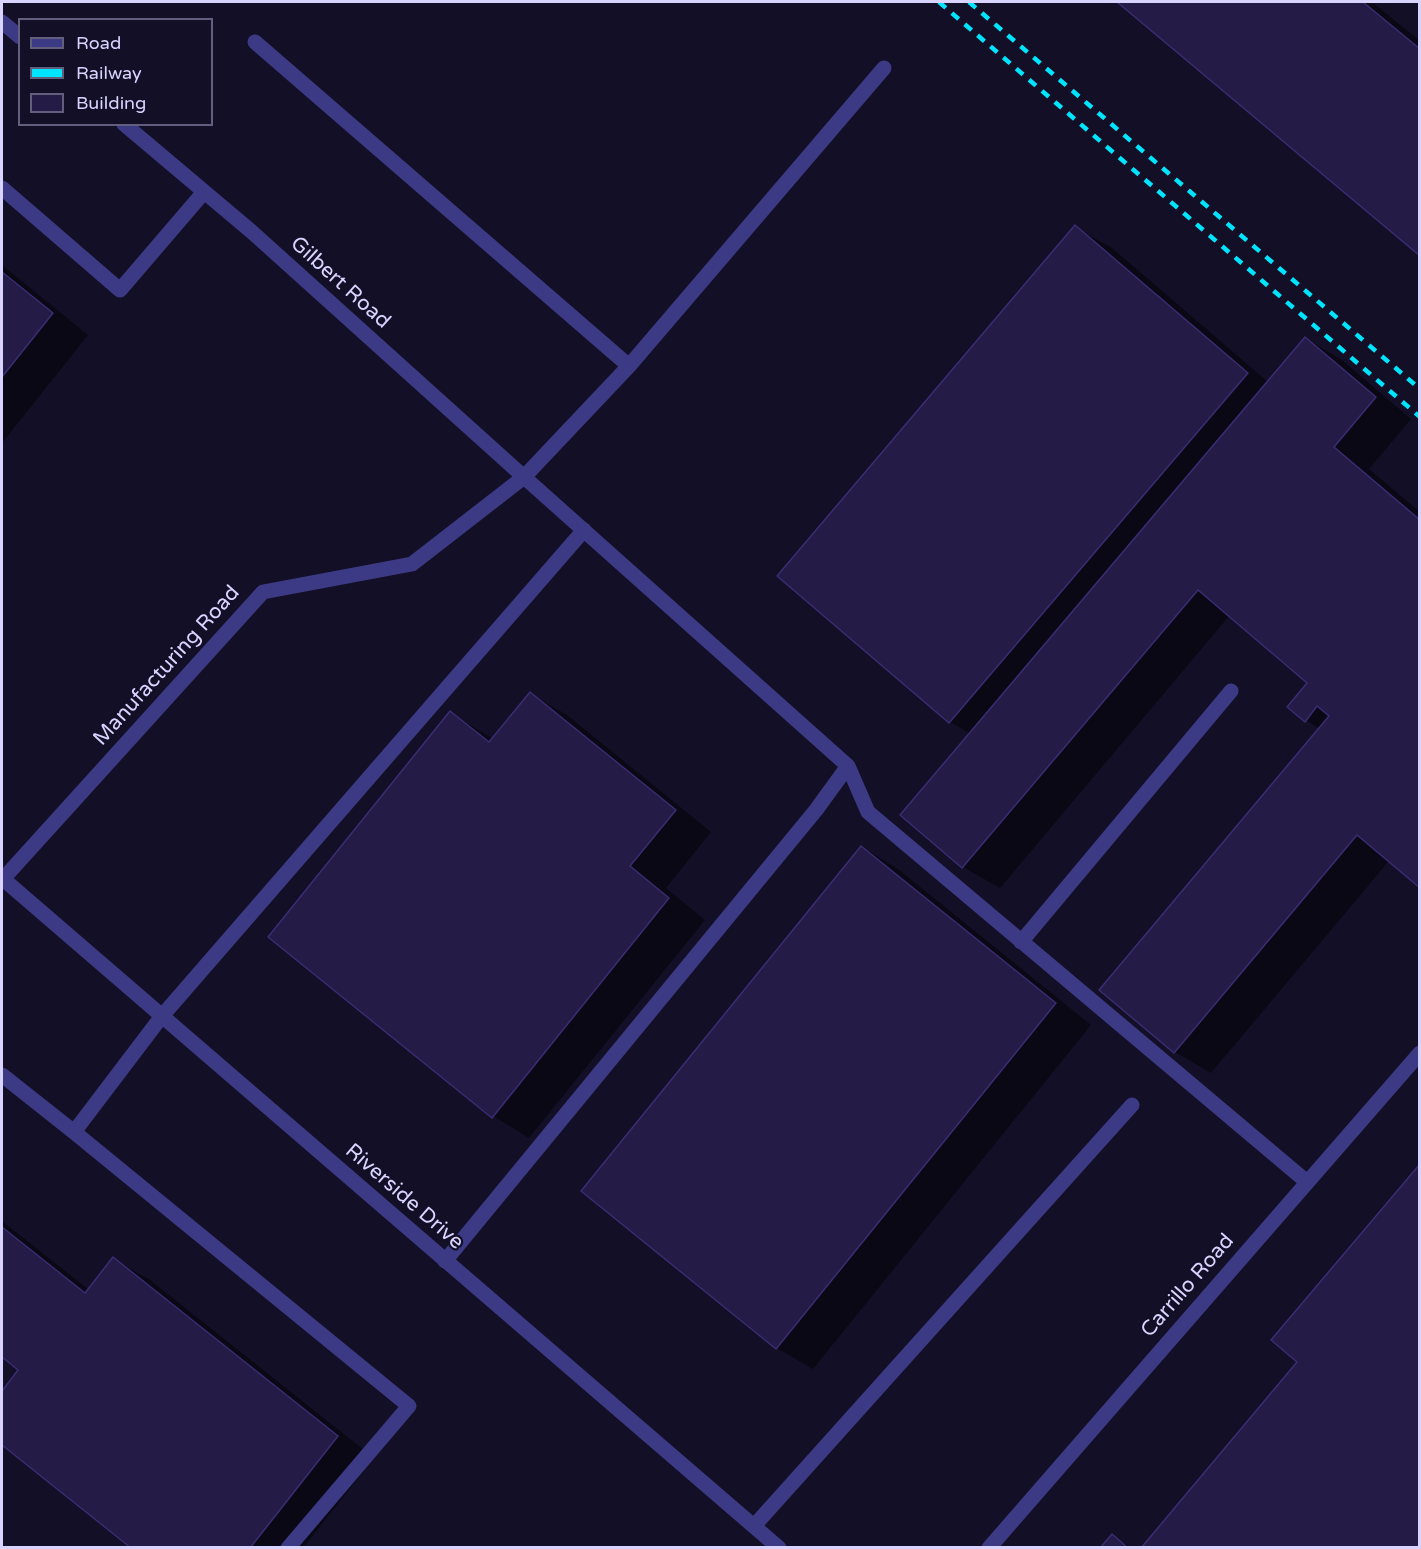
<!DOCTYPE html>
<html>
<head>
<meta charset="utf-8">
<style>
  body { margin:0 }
  #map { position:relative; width:1421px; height:1549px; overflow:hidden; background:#130f26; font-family:"Varela Round",sans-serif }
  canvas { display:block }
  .frame { position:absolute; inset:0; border:3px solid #d9d4ff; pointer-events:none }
  .legend { position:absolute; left:18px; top:18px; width:195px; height:108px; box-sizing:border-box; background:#130f26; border:2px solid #625e7d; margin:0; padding:8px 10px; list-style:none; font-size:18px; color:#d9d4ff }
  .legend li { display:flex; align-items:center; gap:12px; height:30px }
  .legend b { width:30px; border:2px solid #625e7d }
</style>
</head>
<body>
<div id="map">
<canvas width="1421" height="1549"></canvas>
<div class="frame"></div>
<ul class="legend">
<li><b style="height:8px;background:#3d3a85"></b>Road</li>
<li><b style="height:8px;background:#00e5ff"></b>Railway</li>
<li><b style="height:16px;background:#241b47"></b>Building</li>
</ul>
</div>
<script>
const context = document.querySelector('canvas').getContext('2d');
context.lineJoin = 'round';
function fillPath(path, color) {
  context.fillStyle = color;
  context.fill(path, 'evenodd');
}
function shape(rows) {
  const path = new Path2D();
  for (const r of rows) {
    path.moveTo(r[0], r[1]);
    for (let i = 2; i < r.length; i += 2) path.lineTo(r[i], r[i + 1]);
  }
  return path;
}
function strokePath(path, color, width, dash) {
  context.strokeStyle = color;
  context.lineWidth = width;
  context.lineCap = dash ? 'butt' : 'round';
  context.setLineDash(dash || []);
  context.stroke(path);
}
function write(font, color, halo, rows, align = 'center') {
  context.font = font + ' "Varela Round",sans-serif';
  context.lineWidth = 4.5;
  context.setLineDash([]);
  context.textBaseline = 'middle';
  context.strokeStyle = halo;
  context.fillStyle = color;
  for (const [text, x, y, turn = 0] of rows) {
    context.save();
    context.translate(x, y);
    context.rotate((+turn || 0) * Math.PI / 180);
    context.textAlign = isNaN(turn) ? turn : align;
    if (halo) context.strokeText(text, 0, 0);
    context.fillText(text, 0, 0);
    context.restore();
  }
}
fillPath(shape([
  [1119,2,1372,2,1420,41,1420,254],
  [1075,227,1112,248,1268,382,1305,338,1342,360,1411,419,1369,469,1420,512,1420,887,1389,861,1211,1073,1175,1052,1320,729,1306,720,1310,682,1230,615,1000,888,963,867,971,734,950,722,779,575],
  [2,265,88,335,2,443],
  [530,694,567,715,711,832,666,888,705,920,529,1138,493,1116,451,713,493,739],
  [862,847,898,869,1091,1025,813,1369,777,1348],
  [2,1221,89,1290,113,1259,150,1280,374,1458,303,1548,133,1548,2,1443,2,1393,20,1370,2,1355],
  [1112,1536,1132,1548,1102,1548]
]), '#0007');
const building = shape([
  [1117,2,1363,2,1420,49,1420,256,1117,2],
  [1075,225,1248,373,949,723,777,576,1075,225],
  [2,272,53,313,2,377,2,272],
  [1305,337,1376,397,1334,447,1420,520,1420,888,1357,835,1174,1053,1099,990,1329,716,1317,706,1305,722,1287,707,1307,683,1198,590,962,868,900,815,1305,337],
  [530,692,676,810,630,866,669,898,492,1118,268,937,450,711,489,742,530,692],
  [861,846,1056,1003,776,1349,581,1191,861,846],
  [1420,1164,1420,1548,1141,1548,1297,1362,1271,1340,1420,1164],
  [2,1227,85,1293,113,1257,338,1436,250,1548,131,1548,2,1445,2,1391,18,1370,2,1357,2,1227],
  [1112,1534,1128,1548,1100,1548,1112,1534]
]);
fillPath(building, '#241b47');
strokePath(building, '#3b2d73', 1.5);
strokePath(shape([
  [255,42,629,366,524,477,848,766,868,812,1307,1182],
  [2,188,120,290,204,192],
  [629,366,884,68],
  [1021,942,1231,691],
  [2,1075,74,1132,409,1406,288,1548],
  [74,1132,162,1016,584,530],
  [445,1261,816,810,848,766],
  [754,1526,1132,1105],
  [989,1548,1420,1053]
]), '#3d3a85', 15);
strokePath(shape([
  [2,22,20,37],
  [3,879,263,592,412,564,524,477,252,232,124,124]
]), '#3d3a85', 15);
strokePath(shape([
  [2,878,779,1548]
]), '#3d3a85', 15);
strokePath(shape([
  [939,2,1420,417],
  [969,2,1420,389]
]), '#00e5ff', 4.5, [9, 8]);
write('21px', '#d9d4ff', '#130f26', [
  ["Gilbert Road",340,283,42],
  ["Manufacturing Road",167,666,-48],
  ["Riverside Drive",404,1197,41],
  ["Carrillo Road",1188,1286,-49]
]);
</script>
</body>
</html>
